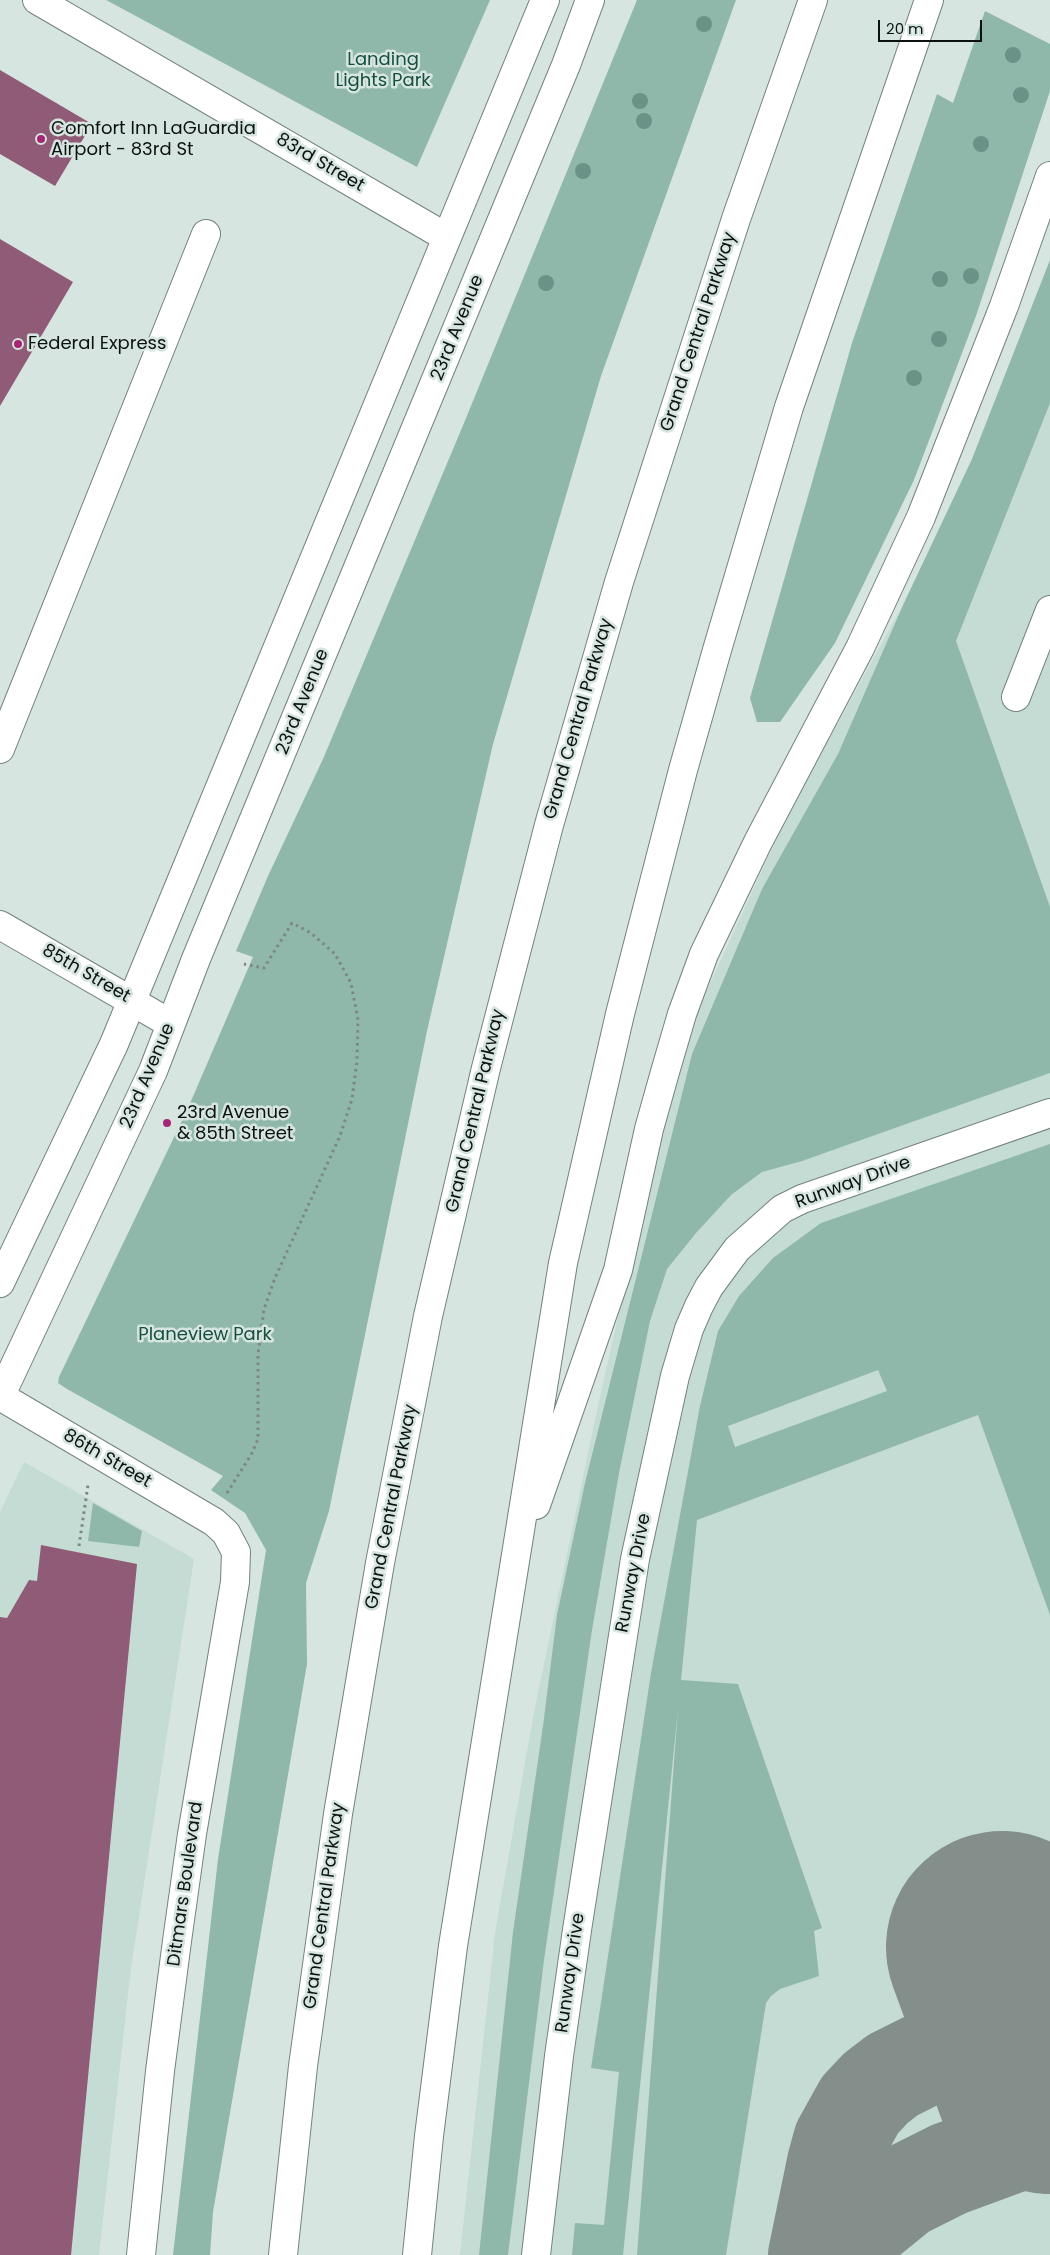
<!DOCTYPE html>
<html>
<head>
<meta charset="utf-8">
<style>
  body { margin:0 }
  #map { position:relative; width:1050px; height:2255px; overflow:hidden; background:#d6e5e0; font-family:Poppins,sans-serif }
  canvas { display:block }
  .scale { position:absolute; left:878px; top:20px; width:104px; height:22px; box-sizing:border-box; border:2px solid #0c1210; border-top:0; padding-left:6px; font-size:15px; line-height:18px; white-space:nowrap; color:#0c1210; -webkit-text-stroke:4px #d6e5e0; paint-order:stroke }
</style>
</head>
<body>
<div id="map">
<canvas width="1050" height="2255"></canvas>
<div class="scale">20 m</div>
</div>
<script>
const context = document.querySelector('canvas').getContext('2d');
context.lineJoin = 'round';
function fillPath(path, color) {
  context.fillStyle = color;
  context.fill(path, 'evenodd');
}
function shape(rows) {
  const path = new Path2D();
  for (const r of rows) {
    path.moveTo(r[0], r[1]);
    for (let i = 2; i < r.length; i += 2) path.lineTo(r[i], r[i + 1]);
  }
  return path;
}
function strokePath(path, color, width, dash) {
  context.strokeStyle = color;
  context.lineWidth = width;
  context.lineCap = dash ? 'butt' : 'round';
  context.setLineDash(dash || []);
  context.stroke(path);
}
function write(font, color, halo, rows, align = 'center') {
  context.font = font + ' Poppins,sans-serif';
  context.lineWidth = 5;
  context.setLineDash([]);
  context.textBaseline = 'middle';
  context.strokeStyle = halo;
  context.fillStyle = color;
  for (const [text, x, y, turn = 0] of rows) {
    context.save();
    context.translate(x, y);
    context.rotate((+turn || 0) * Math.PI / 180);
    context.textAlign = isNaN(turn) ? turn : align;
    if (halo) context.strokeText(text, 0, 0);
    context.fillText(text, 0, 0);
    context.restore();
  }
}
fillPath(shape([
  [1050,260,1050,2255,460,2255,495,1933,534,1712,599,1401,665,1110,700,1005,790,810,904,603,972,459],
  [24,1462,194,1559,131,1968,99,2255,0,2255,0,1512]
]), '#c4dcd3');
fillPath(shape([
  [106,0,490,0,417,167],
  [637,0,736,0,601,376,493,744,427,1031,329,1511,306,1583,307,1664,213,2212,210,2255,173,2255,218,1859,266,1550,245,1513,211,1490,223,1476,67,1389,58,1383,59,1377,188,1108,253,957,236,951,268,876,323,759,464,423],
  [985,11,1050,44,1050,91,976,316,914,480,835,643,780,722,757,722,750,698,852,343,937,94,953,103],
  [1050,260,1050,403,956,641,1050,907,1050,1073,802,1161,762,1172,731,1195,696,1233,667,1269,650,1321,619,1473,592,1630,544,1960,508,2255,479,2255,513,1932,543,1726,557,1615,585,1483,692,1054,762,889,838,754,904,603,972,459],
  [1050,1144,1050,1615,978,1415,697,1520,681,1680,738,1684,822,1928,814,1931,819,1976,780,1989,771,1996,766,2003,726,2255,637,2255,678,1709,623,2255,572,2255,575,2223,604,2225,619,2072,591,2068,651,1673,700,1406,718,1331,739,1296,773,1258,821,1223],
  [878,1370,887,1391,735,1447,728,1426],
  [93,1503,142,1531,139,1547,88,1541]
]), '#90b8aa');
strokePath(shape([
  [815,2255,834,2163,840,2141,860,2105,876,2088,893,2075,923,2060,1050,2013],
  [838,2255,860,2227,903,2192,949,2169,1050,2132]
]), '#848f8b', 94);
strokePath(shape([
  [1002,1947,1050,2078]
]), '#848f8b', 232);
fillPath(shape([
  [0,70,92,124,55,186,0,154],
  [0,239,73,282,0,406],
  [41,1545,137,1564,71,2255,0,2255,0,1617,7,1618,29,1580,37,1581]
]), '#905b76');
const minor = shape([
  [37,0,446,237],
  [1016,697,1050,610],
  [0,749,206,234],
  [0,925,171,1024],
  [0,1283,114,1044,545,0],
  [0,1396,214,1522,226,1533,236,1552,235,1582,192,1834,177,1941,160,2071,141,2255],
  [0,1397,153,1071,196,959,566,65,590,0],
  [536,2255,559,2056,577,1930,635,1559,675,1376,689,1329,699,1306,709,1287,737,1249,782,1209,802,1199,1050,1113]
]);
const highway = shape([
  [536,1505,618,1270,649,1129,665,1072,682,1014,704,954,758,842,860,648,921,517,1004,306,1050,176],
  [283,2255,303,2066,338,1814,359,1688,380,1563,428,1316,486,1068,549,825,619,582,736,219,813,0],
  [417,2255,429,2136,453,1946,563,1263,620,1014,683,770,717,650,789,407,929,0]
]);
strokePath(minor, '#74827d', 30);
strokePath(highway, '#74827d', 30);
strokePath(shape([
  [227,1493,251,1455,258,1439,258,1354,264,1309,275,1278,340,1136,352,1099,357,1061,358,1020,351,983,335,954,311,933,292,923,264,968,244,964],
  [79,1546,88,1485]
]), '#7c8783', 3, [2.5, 4]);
strokePath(minor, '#fff', 28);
strokePath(highway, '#fff', 28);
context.fillStyle = '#6b9287';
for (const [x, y] of [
  [704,24],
  [1013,55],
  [1021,95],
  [640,101],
  [644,121],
  [981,144],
  [583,171],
  [971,276],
  [940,279],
  [546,283],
  [939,339],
  [914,378]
]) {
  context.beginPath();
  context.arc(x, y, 8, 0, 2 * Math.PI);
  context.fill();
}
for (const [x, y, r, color] of [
  [41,139,5,"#a62675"],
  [18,344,5,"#a62675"],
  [167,1123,5,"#a62675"]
]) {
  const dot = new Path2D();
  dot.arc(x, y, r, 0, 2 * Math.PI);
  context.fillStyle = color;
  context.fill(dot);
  strokePath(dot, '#d6e5e0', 2);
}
write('18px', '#144f3f', '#d6e5e0', [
  ["Landing",383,60],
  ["Lights Park",383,81],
  ["Planeview Park",205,1335]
]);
write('18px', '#0c1210', '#d6e5e0', [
  ["Comfort Inn LaGuardia",51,129],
  ["Airport - 83rd St",51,150],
  ["Federal Express",28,344],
  ["23rd Avenue",177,1113],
  ["& 85th Street",177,1134]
], 'left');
write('18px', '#0c1210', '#d6e5e0', [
  ["83rd Street",320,163,30],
  ["23rd Avenue",458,328,-68],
  ["Grand Central Parkway",699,332,-72],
  ["23rd Avenue",303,702,-68],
  ["Grand Central Parkway",579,719,-74],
  ["85th Street",86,974,30],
  ["23rd Avenue",148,1076,-67],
  ["Grand Central Parkway",476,1111,-77],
  ["Runway Drive",853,1183,-20],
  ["86th Street",107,1459,30],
  ["Grand Central Parkway",392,1507,-79],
  ["Runway Drive",634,1573,-79],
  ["Ditmars Boulevard",186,1884,-82],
  ["Grand Central Parkway",325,1906,-82],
  ["Runway Drive",571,1973,-82]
]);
</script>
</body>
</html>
